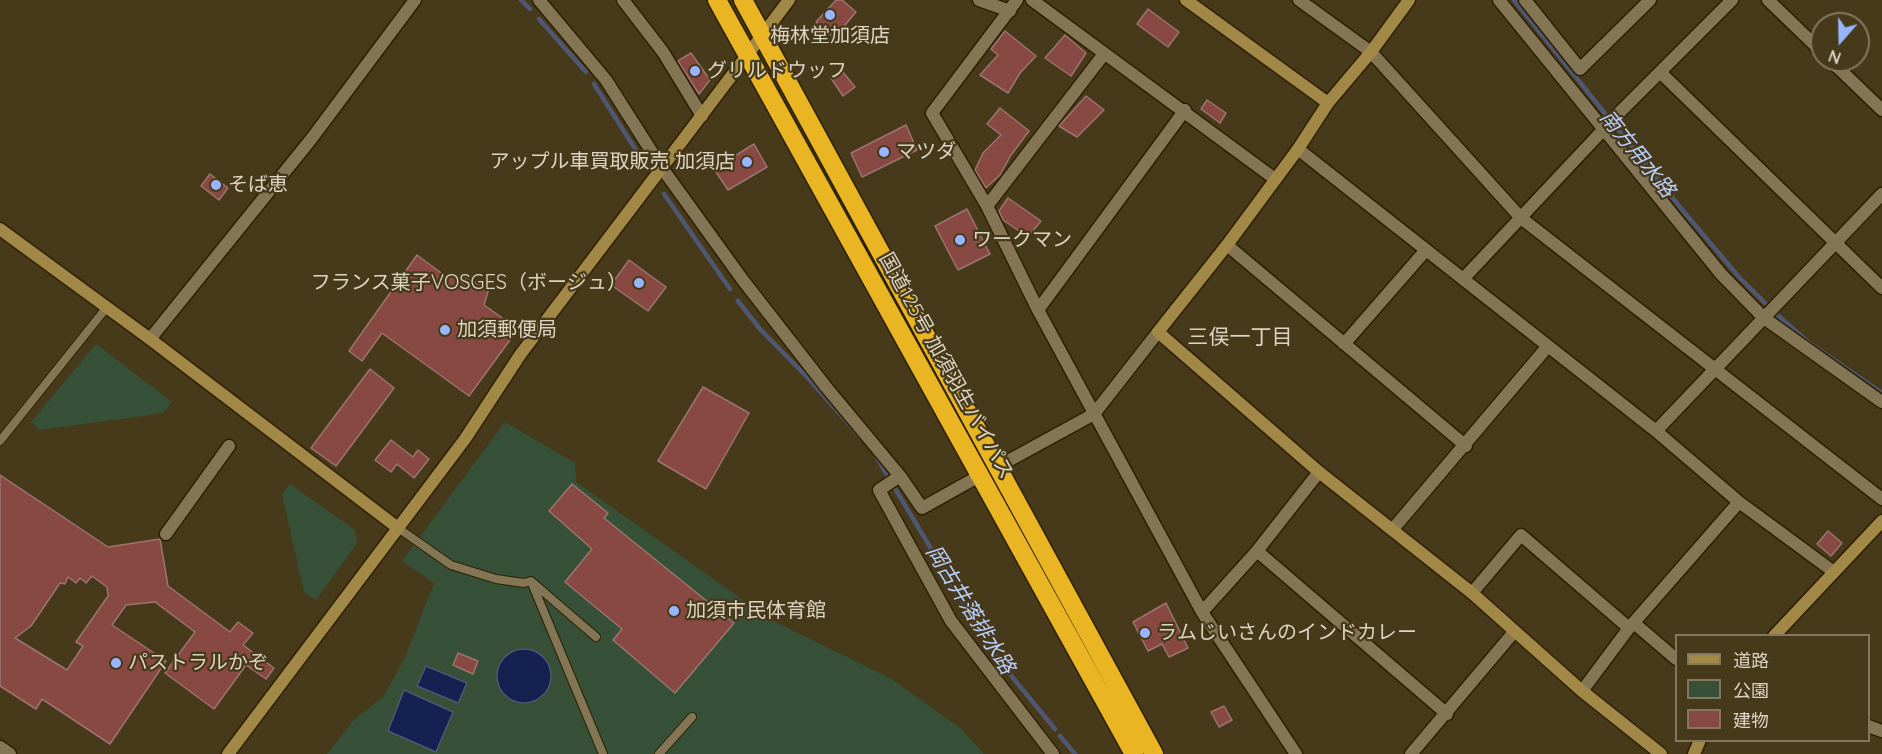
<!DOCTYPE html>
<html>
<head>
<meta charset="utf-8">
<style>
  body { margin:0 }
  #map { position:relative; width:1882px; height:754px; overflow:hidden; background:#473a1b; font-family:Quicksand,"Noto Sans JP",sans-serif }
  canvas { display:block }
  .legend { position:absolute; left:1675px; top:634px; width:195px; height:108px; box-sizing:border-box; background:#473a1b; border:2px solid #83785e; margin:0; padding:8px 10px; list-style:none; font-size:18px; color:#dcd4c2 }
  .legend li { display:flex; align-items:center; gap:12px; height:30px }
  .legend b { width:30px; border:2px solid #83785e }
  .north { position:absolute; left:1810px; top:12px; width:60px; height:60px; box-sizing:border-box; background:#473a1b; border:2px solid #83785e; border-radius:50%; rotate:200deg; font-size:16px; font-weight:700; line-height:24px; text-align:center; color:#dcd4c2 }
  .north::after { content:''; display:block; margin:auto; width:21px; height:27px; background:#98b5fd; clip-path:polygon(50% 0,100% 100%,50% 72%,0 100%) }
</style>
</head>
<body>
<div id="map">
<canvas width="1882" height="754"></canvas>
<ul class="legend">
<li><b style="height:8px;background:#a28846"></b>道路</li>
<li><b style="height:16px;background:#365138"></b>公園</li>
<li><b style="height:16px;background:#894943"></b>建物</li>
</ul>
<div class="north">N</div>
</div>
<script>
const context = document.querySelector('canvas').getContext('2d');
context.lineJoin = 'round';
function fillPath(path, color) {
  context.fillStyle = color;
  context.fill(path, 'evenodd');
}
function shape(rows) {
  const path = new Path2D();
  for (const r of rows) {
    if (r.length === 3) {
      path.moveTo(r[0] + r[2], r[1]);
      path.arc(r[0], r[1], r[2], 0, 2 * Math.PI);
      continue;
    }
    path.moveTo(r[0], r[1]);
    for (let i = 2; i < r.length; i += 2) path.lineTo(r[i], r[i + 1]);
  }
  return path;
}
function strokePath(path, color, width, dash) {
  context.strokeStyle = color;
  context.lineWidth = width;
  context.lineCap = dash ? 'butt' : 'round';
  context.setLineDash(dash || []);
  context.stroke(path);
}
function write(font, color, halo, rows, align = 'center') {
  context.font = font + ' Quicksand,"Noto Sans JP",sans-serif';
  context.lineWidth = 4.5;
  context.setLineDash([]);
  context.textBaseline = 'middle';
  context.strokeStyle = halo;
  context.fillStyle = color;
  for (const [text, x, y, turn = 0] of rows) {
    context.save();
    context.translate(x, y);
    context.rotate((+turn || 0) * Math.PI / 180);
    context.textAlign = isNaN(turn) ? turn : align;
    if (halo) context.strokeText(text, 0, 0);
    context.fillText(text, 0, 0);
    context.restore();
  }
}
fillPath(shape([
  [96,344,172,402,163,413,40,430,31,422],
  [505,422,575,463,576,482,773,621,890,678,960,728,984,754,327,754,354,720,384,696,405,657,434,583,402,561],
  [290,484,355,530,357,543,316,600,304,592,282,494]
]), '#365138');
const water = shape([
  [524,676,27],
  [426,666,467,683,458,703,417,686,426,666],
  [404,690,453,712,436,752,388,731,404,690]
]);
fillPath(water, '#132250');
strokePath(water, '#4f5772', 1.5);
strokePath(shape([
  [521,0,530,9],
  [1514,0,1684,212,1739,277,1765,303],
  [539,19,586,72],
  [594,84,646,166],
  [664,194,730,289],
  [738,301,760,329,808,378,863,440],
  [1774,312,1808,342,1882,393],
  [876,456,888,477],
  [893,485,995,656,1055,729],
  [1060,736,1075,754]
]), '#4f5772', 4.5);
const building = shape([
  [836,0,842,0,856,12,834,38,816,22,836,0],
  [1148,9,1179,32,1168,47,1137,24,1148,9],
  [1005,31,1036,56,1020,73,1008,93,980,75,998,55,991,49,1005,31],
  [1065,35,1086,53,1071,76,1045,58,1065,35],
  [691,53,710,80,699,94,678,61,691,53],
  [842,71,855,87,843,96,831,78,842,71],
  [1086,96,1104,110,1077,137,1059,126,1086,96],
  [1207,100,1226,113,1220,123,1201,109,1207,100],
  [1000,108,1029,131,1011,155,1000,175,986,188,975,170,983,153,1001,135,987,124,1000,108],
  [906,125,917,150,862,177,851,153,906,125],
  [754,144,767,167,728,190,714,169,754,144],
  [210,174,228,188,219,200,201,186,210,174],
  [1008,198,1041,221,1028,237,1003,220,999,211,1008,198],
  [967,209,990,254,958,270,935,226,967,209],
  [417,255,448,278,454,274,489,288,484,305,518,329,469,396,382,333,362,361,349,351,417,255],
  [629,260,666,287,648,311,611,285,629,260],
  [370,369,394,388,336,466,311,448,370,369],
  [703,387,749,413,706,489,658,461,703,387],
  [391,440,413,457,418,450,429,459,414,478,397,464,391,472,375,460,391,440],
  [0,475,108,547,160,539,168,586,230,632,238,622,253,633,243,645,274,668,266,679,246,665,214,709,165,673,195,632,155,602,126,605,112,625,166,661,110,744,42,699,36,709,0,686,0,475],
  [92,576,107,587,108,596,76,642,83,646,67,670,15,638,31,626,60,583,65,584,68,577,76,583,80,578,86,583,92,576],
  [572,484,608,513,604,518,734,623,675,693,613,640,622,629,565,582,592,549,549,511,572,484],
  [1828,531,1842,543,1831,556,1817,544,1828,531],
  [1166,603,1188,648,1169,657,1162,644,1148,651,1133,622,1166,603],
  [458,653,478,661,473,674,453,665,458,653],
  [1224,706,1232,720,1219,727,1211,712,1224,706]
]);
fillPath(building, '#894943');
strokePath(building, '#9c7470', 1.5);
const lane = shape([
  [0,441,107,307],
  [398,528,451,565,496,579,524,583,531,581,603,754],
  [532,582,596,637],
  [659,754,692,717]
]);
const street = shape([
  [539,0,606,80,662,168,742,279,826,387,900,476,922,508,981,475],
  [623,0,663,52,702,116],
  [979,0,1010,11],
  [1017,0,932,113,987,206,1038,310,1202,612,1296,754],
  [1032,0,1275,179],
  [1299,0,1371,52,1521,218,1882,499],
  [1499,0,1721,274,1764,318,1882,402],
  [1525,0,1580,69,1650,0],
  [1768,0,1822,52],
  [1830,60,1882,110],
  [1660,72,1882,288],
  [1618,114,1732,0],
  [1298,149,1656,431,1739,502,1834,572],
  [987,206,1104,54],
  [1227,245,1466,446],
  [1463,279,1603,130],
  [1038,310,1185,110],
  [150,339,312,138,415,0],
  [1344,344,1426,250],
  [1656,431,1882,194],
  [997,467,1094,414,1158,332],
  [900,476,879,490,951,621,1053,754],
  [1393,529,1548,346],
  [166,534,229,446],
  [1257,551,1447,714],
  [1472,593,1521,535,1629,628],
  [1202,612,1257,551,1319,472],
  [1634,623,1676,659],
  [1582,691,1629,628,1739,502],
  [1868,726,1882,731],
  [0,747,10,754],
  [1411,754,1514,632]
]);
const secondary = shape([
  [1186,0,1328,103],
  [1409,0,1371,52,1328,103,1298,149,1227,245,1158,332,1319,472,1472,593,1582,691,1661,754],
  [0,229,150,339,398,528],
  [1774,636,1882,521],
  [228,754,465,439,520,355,789,0],
  [1694,754,1700,740]
]);
const highway = shape([
  [717,0,1134,754],
  [743,0,1154,754]
]);
strokePath(lane, '#2d2001', 10);
strokePath(street, '#2d2001', 15);
strokePath(secondary, '#2d2001', 15);
strokePath(highway, '#2d2001', 21);
strokePath(lane, '#847555', 8);
strokePath(street, '#847555', 12);
strokePath(secondary, '#a28846', 12);
strokePath(highway, '#e9b523', 18);
for (const [x, y, r, color] of [
  [830,15,6,"#98b5fd"],
  [695,71,6,"#98b5fd"],
  [884,152,6,"#98b5fd"],
  [747,162,6,"#98b5fd"],
  [216,185,6,"#98b5fd"],
  [960,240,6,"#98b5fd"],
  [639,283,6,"#98b5fd"],
  [445,330,6,"#98b5fd"],
  [674,611,6,"#98b5fd"],
  [1145,633,6,"#98b5fd"],
  [116,663,6,"#98b5fd"]
]) {
  const dot = new Path2D();
  dot.arc(x, y, r, 0, 2 * Math.PI);
  context.fillStyle = color;
  context.fill(dot);
  strokePath(dot, '#473a1b', 2);
}
write('20px', '#dcd4c2', '#473a1b', [
  ["梅林堂加須店",830,36,"center"],
  ["グリルドウッフ",707,71],
  ["マツダ",896,152],
  ["アップル車買取販売 加須店",735,162,"right"],
  ["そば恵",228,185],
  ["ワークマン",972,240],
  ["フランス菓子VOSGES（ボージュ）",627,283,"right"],
  ["加須郵便局",457,330],
  ["加須市民体育館",686,611],
  ["ラムじいさんのインドカレー",1157,633],
  ["パストラルかぞ",128,663]
], 'left');
write('20px', '#dcd4c2', '#473a1b', [
  ["国道125号 加須羽生バイパス",946,366,61]
]);
write('italic 21px', '#bacffe', '#473a1b', [
  ["南方用水路",1637,154,51],
  ["岡古井落排水路",970,610,58]
]);
write('21px', '#dcd4c2', '#473a1b', [
  ["三俣一丁目",1240,338]
]);
</script>
</body>
</html>
